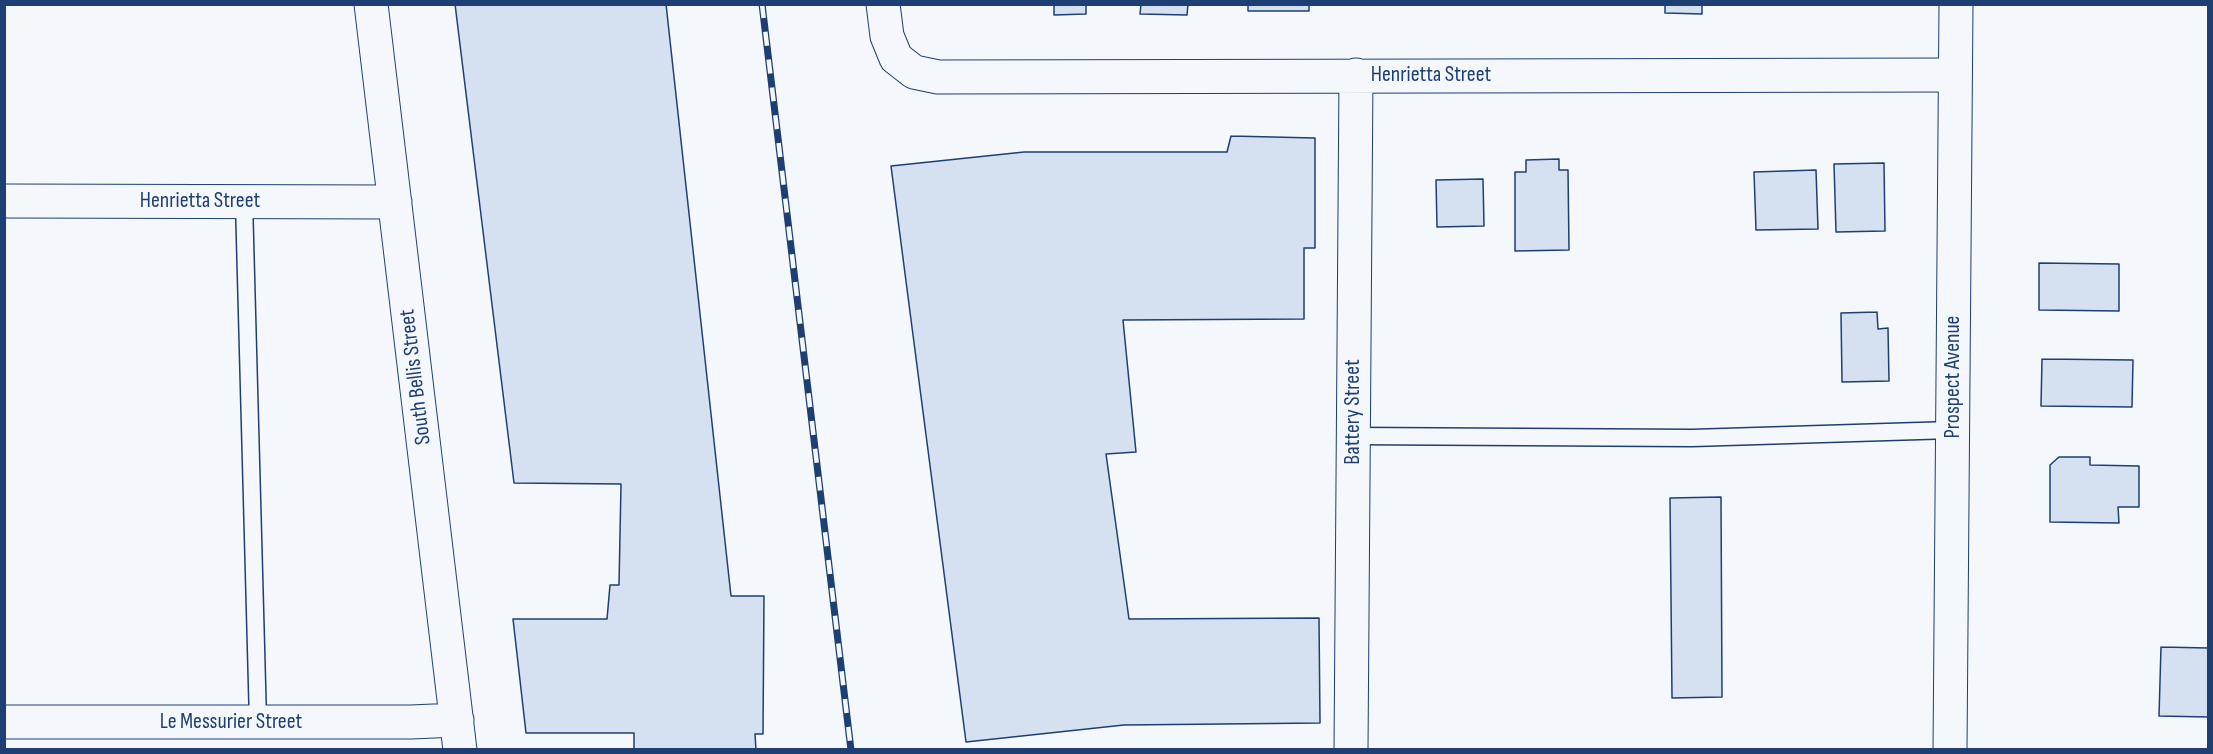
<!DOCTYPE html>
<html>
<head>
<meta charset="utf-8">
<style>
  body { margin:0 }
  #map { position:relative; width:2213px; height:754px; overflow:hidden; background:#f4f7fb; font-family:"Sofia Sans Condensed",sans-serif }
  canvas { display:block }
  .frame { position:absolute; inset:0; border:6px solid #1d3f73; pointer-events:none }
</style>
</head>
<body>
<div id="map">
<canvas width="2213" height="754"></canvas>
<div class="frame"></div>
</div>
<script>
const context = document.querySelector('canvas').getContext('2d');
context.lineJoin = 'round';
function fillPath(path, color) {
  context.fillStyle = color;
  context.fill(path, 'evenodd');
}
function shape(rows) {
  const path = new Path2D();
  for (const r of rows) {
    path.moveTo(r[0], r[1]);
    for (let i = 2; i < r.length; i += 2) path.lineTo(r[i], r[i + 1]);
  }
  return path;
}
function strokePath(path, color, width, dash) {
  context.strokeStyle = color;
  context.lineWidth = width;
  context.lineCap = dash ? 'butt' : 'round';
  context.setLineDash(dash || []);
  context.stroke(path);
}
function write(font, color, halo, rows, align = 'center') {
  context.font = font + ' "Sofia Sans Condensed",sans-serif';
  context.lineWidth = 4.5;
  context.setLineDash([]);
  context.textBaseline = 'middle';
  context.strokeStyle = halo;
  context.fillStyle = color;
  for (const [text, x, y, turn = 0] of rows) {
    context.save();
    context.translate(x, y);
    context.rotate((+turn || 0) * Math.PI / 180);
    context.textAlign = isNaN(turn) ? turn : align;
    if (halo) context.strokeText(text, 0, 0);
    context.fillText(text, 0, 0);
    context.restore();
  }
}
const building = shape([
  [455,4,666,4,731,596,764,596,763,734,755,734,756,750,634,750,634,733,526,733,513,619,607,619,610,585,619,585,621,484,514,483,455,4],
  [1054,4,1086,4,1086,14,1054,15,1054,4],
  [1141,4,1188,4,1187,15,1140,14,1141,4],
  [1248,4,1309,4,1309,11,1248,11,1248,4],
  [1665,4,1702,4,1702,14,1665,13,1665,4],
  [1231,136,1315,138,1315,248,1304,248,1304,319,1123,320,1136,452,1106,454,1129,619,1319,618,1320,723,1124,725,966,742,891,166,1024,152,1227,152,1231,136],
  [1559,159,1559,170,1568,170,1569,250,1515,251,1515,172,1526,172,1526,160,1559,159],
  [1884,163,1885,231,1836,232,1834,164,1884,163],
  [1816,170,1818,229,1756,230,1754,172,1816,170],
  [1483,179,1484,226,1437,227,1436,180,1483,179],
  [2039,263,2119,264,2119,311,2039,310,2039,263],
  [1877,312,1878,329,1888,328,1889,381,1842,382,1841,313,1877,312],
  [2042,359,2133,360,2132,407,2041,406,2042,359],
  [2059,457,2090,457,2090,465,2139,466,2139,507,2118,507,2119,523,2050,522,2050,465,2059,457],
  [1721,497,1722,697,1672,698,1670,498,1721,497],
  [2161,647,2208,648,2208,717,2159,716,2161,647]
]);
fillPath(building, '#d5e0f0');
strokePath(building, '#1d3f73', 1.5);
const service = shape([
  [244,202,258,722],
  [1353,436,1692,438,1952,430]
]);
const minor = shape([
  [371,4,460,750],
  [883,4,887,36,896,58,914,72,938,77,1955,75],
  [4,201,395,202],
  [4,722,411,722,457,720],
  [1351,750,1356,75]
]);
const tertiary = shape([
  [1950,750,1956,4]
]);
strokePath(service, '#1d3f73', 19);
strokePath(minor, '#1d3f73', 35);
strokePath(tertiary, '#1d3f73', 35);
strokePath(service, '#f4f7fb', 16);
strokePath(minor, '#f4f7fb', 33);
strokePath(tertiary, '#f4f7fb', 33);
const rail = shape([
  [762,4,851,750]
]);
strokePath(rail, '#1d3f73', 7);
strokePath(rail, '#f4f7fb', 4.5, [14]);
write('22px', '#1d3f73', '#f4f7fb', [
  ["Henrietta Street",1431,75],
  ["Henrietta Street",200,201],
  ["South Bellis Street",416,377,-97],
  ["Prospect Avenue",1953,377,-90],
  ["Battery Street",1353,412,-90],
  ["Le Messurier Street",231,722]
]);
</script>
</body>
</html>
